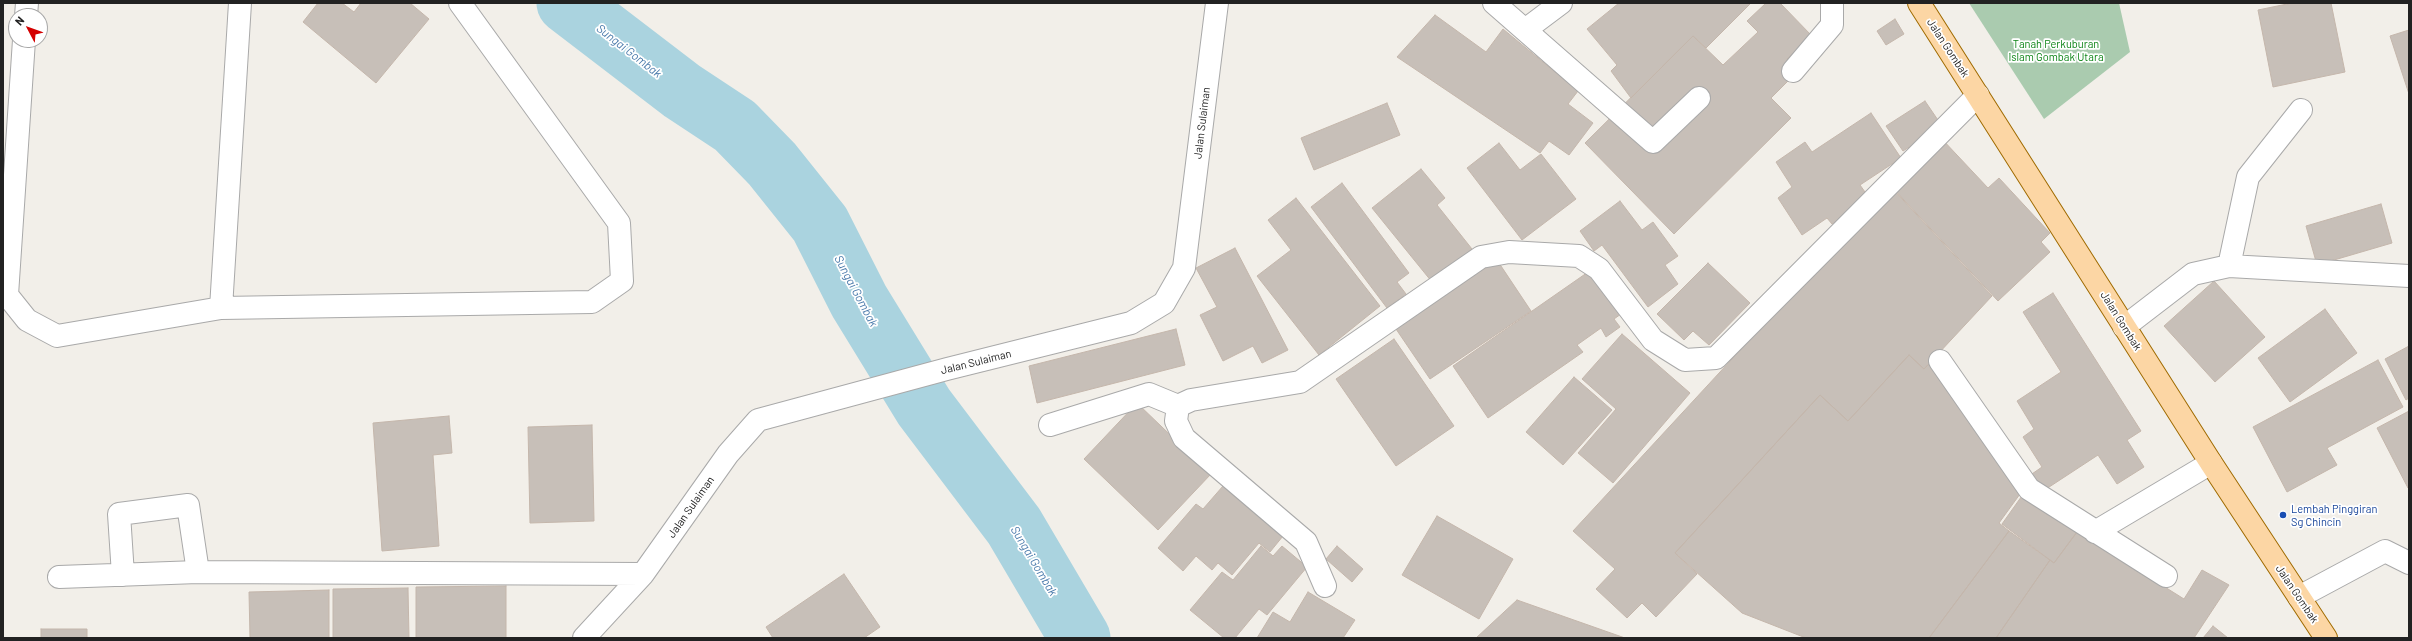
<!DOCTYPE html>
<html>
<head>
<meta charset="utf-8">
<style>
  body { margin:0 }
  #map { position:relative; width:2412px; height:641px; overflow:hidden; background:#f2efe9; font-family:Barlow,sans-serif }
  canvas { display:block }
  .frame { position:absolute; inset:0; border:4px solid #222; pointer-events:none }
  .north { position:absolute; left:8px; top:8px; width:40px; height:40px; box-sizing:border-box; background:#fff; border:1px solid #a7a7a7; border-radius:50%; rotate:311deg; font-size:11px; font-weight:700; line-height:16px; text-align:center; color:#222 }
  .north::after { content:''; display:block; margin:auto; width:14px; height:18px; background:#d40000; clip-path:polygon(50% 0,100% 100%,50% 72%,0 100%) }
</style>
</head>
<body>
<div id="map">
<canvas width="2412" height="641"></canvas>
<div class="frame"></div>
<div class="north">N</div>
</div>
<script>
const context = document.querySelector('canvas').getContext('2d');
context.lineJoin = 'round';
function fillPath(path, color) {
  context.fillStyle = color;
  context.fill(path, 'evenodd');
}
function shape(rows) {
  const path = new Path2D();
  for (const r of rows) {
    path.moveTo(r[0], r[1]);
    for (let i = 2; i < r.length; i += 2) path.lineTo(r[i], r[i + 1]);
  }
  return path;
}
function strokePath(path, color, width, dash) {
  context.strokeStyle = color;
  context.lineWidth = width;
  context.lineCap = dash ? 'butt' : 'round';
  context.setLineDash(dash || []);
  context.stroke(path);
}
function write(font, color, halo, rows, align = 'center') {
  context.font = font + ' Barlow,sans-serif';
  context.lineWidth = 3.5;
  context.setLineDash([]);
  context.textBaseline = 'middle';
  context.strokeStyle = halo;
  context.fillStyle = color;
  for (const [text, x, y, turn = 0] of rows) {
    context.save();
    context.translate(x, y);
    context.rotate((+turn || 0) * Math.PI / 180);
    context.textAlign = isNaN(turn) ? turn : align;
    if (halo) context.strokeText(text, 0, 0);
    context.fillText(text, 0, 0);
    context.restore();
  }
}
fillPath(shape([
  [1969,3,2119,3,2130,52,2044,119]
]), '#aacbaf');
strokePath(shape([
  [567,3,682,91,735,126,772,164,820,224,859,301,924,407,1014,526,1080,638]
]), '#aad3df', 61);
const building = shape([
  [318,3,342,3,354,12,361,3,410,3,429,19,376,83,303,22,318,3],
  [1619,3,1751,3,1706,48,1693,36,1631,98,1611,71,1617,65,1587,29,1619,3],
  [1766,3,1780,3,1811,35,1787,59,1798,71,1771,98,1791,118,1674,234,1585,143,1693,36,1723,65,1758,32,1747,21,1766,3],
  [2292,3,2331,3,2345,72,2273,87,2258,10,2292,3],
  [1435,15,1486,52,1503,29,1578,91,1568,104,1593,123,1569,155,1549,141,1540,153,1397,57,1435,15],
  [1895,19,1904,34,1886,45,1877,31,1895,19],
  [2409,30,2409,94,2390,36,2409,30],
  [1925,101,1942,126,1903,151,1886,126,1925,101],
  [1387,103,1400,135,1314,170,1301,138,1387,103],
  [1871,113,1901,158,1860,185,1870,199,1832,224,1827,218,1802,235,1778,198,1792,187,1776,162,1805,142,1812,152,1871,113],
  [1941,138,1988,188,1999,178,2050,233,2041,242,2050,252,1998,301,1890,185,1941,138],
  [1499,143,1520,170,1541,154,1576,199,1522,240,1467,168,1499,143],
  [1421,169,1445,198,1437,205,1472,249,1432,282,1372,208,1421,169],
  [1342,183,1409,273,1397,282,1406,294,1387,308,1311,207,1342,183],
  [1891,187,1992,296,1924,369,1909,355,1848,421,1820,395,1675,553,1697,574,1656,617,1642,603,1627,618,1596,589,1615,569,1573,531,1891,187],
  [1296,198,1380,306,1319,355,1257,276,1291,250,1268,220,1296,198],
  [1620,201,1642,230,1653,222,1678,256,1665,265,1678,284,1648,307,1602,245,1594,251,1580,231,1620,201],
  [2381,204,2392,243,2317,265,2306,226,2381,204],
  [1235,248,1288,350,1262,363,1253,346,1223,361,1200,315,1217,307,1196,268,1235,248],
  [1497,260,1531,311,1430,379,1396,329,1497,260],
  [1708,263,1750,303,1709,345,1693,331,1684,340,1657,314,1708,263],
  [1591,270,1621,314,1614,319,1620,327,1606,337,1601,328,1577,345,1583,352,1488,418,1453,366,1591,270],
  [2214,281,2265,337,2215,382,2164,326,2214,281],
  [2053,293,2141,431,2127,440,2144,467,2117,484,2098,455,2040,493,2029,476,2042,467,2023,437,2034,429,2017,401,2061,372,2023,312,2053,293],
  [2325,309,2357,353,2290,402,2258,358,2325,309],
  [1176,329,1185,365,1037,403,1029,366,1176,329],
  [1622,334,1690,393,1613,483,1578,453,1616,409,1582,379,1622,334],
  [1394,339,1454,426,1396,466,1336,379,1394,339],
  [2409,346,2409,398,2406,400,2385,359,2409,346],
  [1909,355,1924,369,1931,362,2020,494,1999,523,2009,531,1929,638,1806,638,1742,613,1675,553,1820,395,1848,421,1909,355],
  [2378,360,2403,407,2327,448,2337,465,2287,492,2253,427,2378,360],
  [1574,377,1612,410,1563,465,1526,432,1574,377],
  [1137,403,1211,474,1158,530,1084,459,1137,403],
  [2409,411,2409,488,2408,488,2377,428,2409,411],
  [449,416,452,453,433,455,439,546,382,551,373,423,449,416],
  [592,425,594,521,530,523,528,427,592,425],
  [1223,486,1283,536,1270,552,1259,543,1232,575,1218,563,1212,570,1196,556,1183,571,1158,548,1196,504,1203,509,1223,486],
  [2024,493,2077,532,2054,563,2002,524,2024,493],
  [1437,516,1513,559,1479,619,1402,575,1437,516],
  [2009,531,2050,560,1996,638,1929,638,2009,531],
  [2077,532,2184,599,2202,570,2229,585,2194,638,1996,638,2050,560,2054,563,2077,532],
  [1261,546,1273,556,1282,546,1307,567,1267,615,1259,609,1235,638,1224,638,1190,610,1222,572,1233,580,1261,546],
  [1337,546,1363,569,1352,582,1326,559,1337,546],
  [844,574,880,627,864,638,773,638,766,627,844,574],
  [506,586,506,638,416,638,416,587,506,586],
  [408,588,409,638,333,638,333,589,408,588],
  [329,590,329,638,250,638,249,592,329,590],
  [1308,592,1355,620,1343,638,1257,638,1273,612,1290,622,1308,592],
  [1517,600,1625,638,1476,638,1517,600],
  [2213,626,2228,638,2203,638,2213,626],
  [41,629,87,629,87,638,41,638,41,629]
]);
fillPath(building, '#c7bfb8');
strokePath(building, '#c4b6ab', 1);
const minor = shape([
  [1494,3,1653,142,1699,98],
  [26,16,27,3],
  [1525,30,1561,3],
  [24,40,7,295,27,320,57,336,221,308,592,302,622,281,619,223,460,3],
  [1793,71,1832,25,1832,3],
  [2229,266,2248,177,2301,110],
  [221,308,240,3],
  [2124,327,2193,274,2229,266,2409,276],
  [1940,361,2029,489,2166,576],
  [1050,425,1149,394,1178,406],
  [2095,532,2211,463],
  [123,575,119,514,188,505,198,572],
  [59,577,198,572,643,574],
  [1325,586,1306,542,1184,438,1176,421,1178,406,1191,400,1300,382,1481,257,1509,252,1579,256,1599,269,1653,340,1685,360,1716,358,1978,95],
  [2299,597,2385,551,2409,563],
  [584,638,643,574,728,454,758,420,947,369,1131,323,1164,303,1184,268,1217,3]
]);
const major = shape([
  [1919,3,2211,463,2326,638]
]);
strokePath(minor, '#a9a9a9', 24);
strokePath(major, '#a06b00', 24);
strokePath(minor, '#fff', 22);
strokePath(major, '#fcd6a4', 22);
for (const [x, y, r, color] of [
  [2283,515,4,"#1a4fb4"]
]) {
  const dot = new Path2D();
  dot.arc(x, y, r, 0, 2 * Math.PI);
  context.fillStyle = color;
  context.fill(dot);
  strokePath(dot, '#fff', 1.5);
}
write('11px', '#0c8416', '#fff', [
  ["Tanah Perkuburan",2056,44],
  ["Islam Gombak Utara",2056,57]
]);
write('11px', '#222', '#fff', [
  ["Jalan Gombak",1948,48,57],
  ["Jalan Sulaiman",1202,123,-83],
  ["Jalan Gombak",2121,321,58],
  ["Jalan Sulaiman",976,362,-14],
  ["Jalan Sulaiman",691,507,-55],
  ["Jalan Gombak",2297,594,56]
]);
write('11px', '#164399', '#fff', [
  ["Lembah Pinggiran",2291,509],
  ["Sg Chincin",2291,522]
], 'left');
write('italic 12px', '#4a7aab', '#fff', [
  ["Sungai Gombak",629,51,38],
  ["Sungai Gombak",856,291,62],
  ["Sungai Gombak",1034,561,59]
]);
</script>
</body>
</html>
